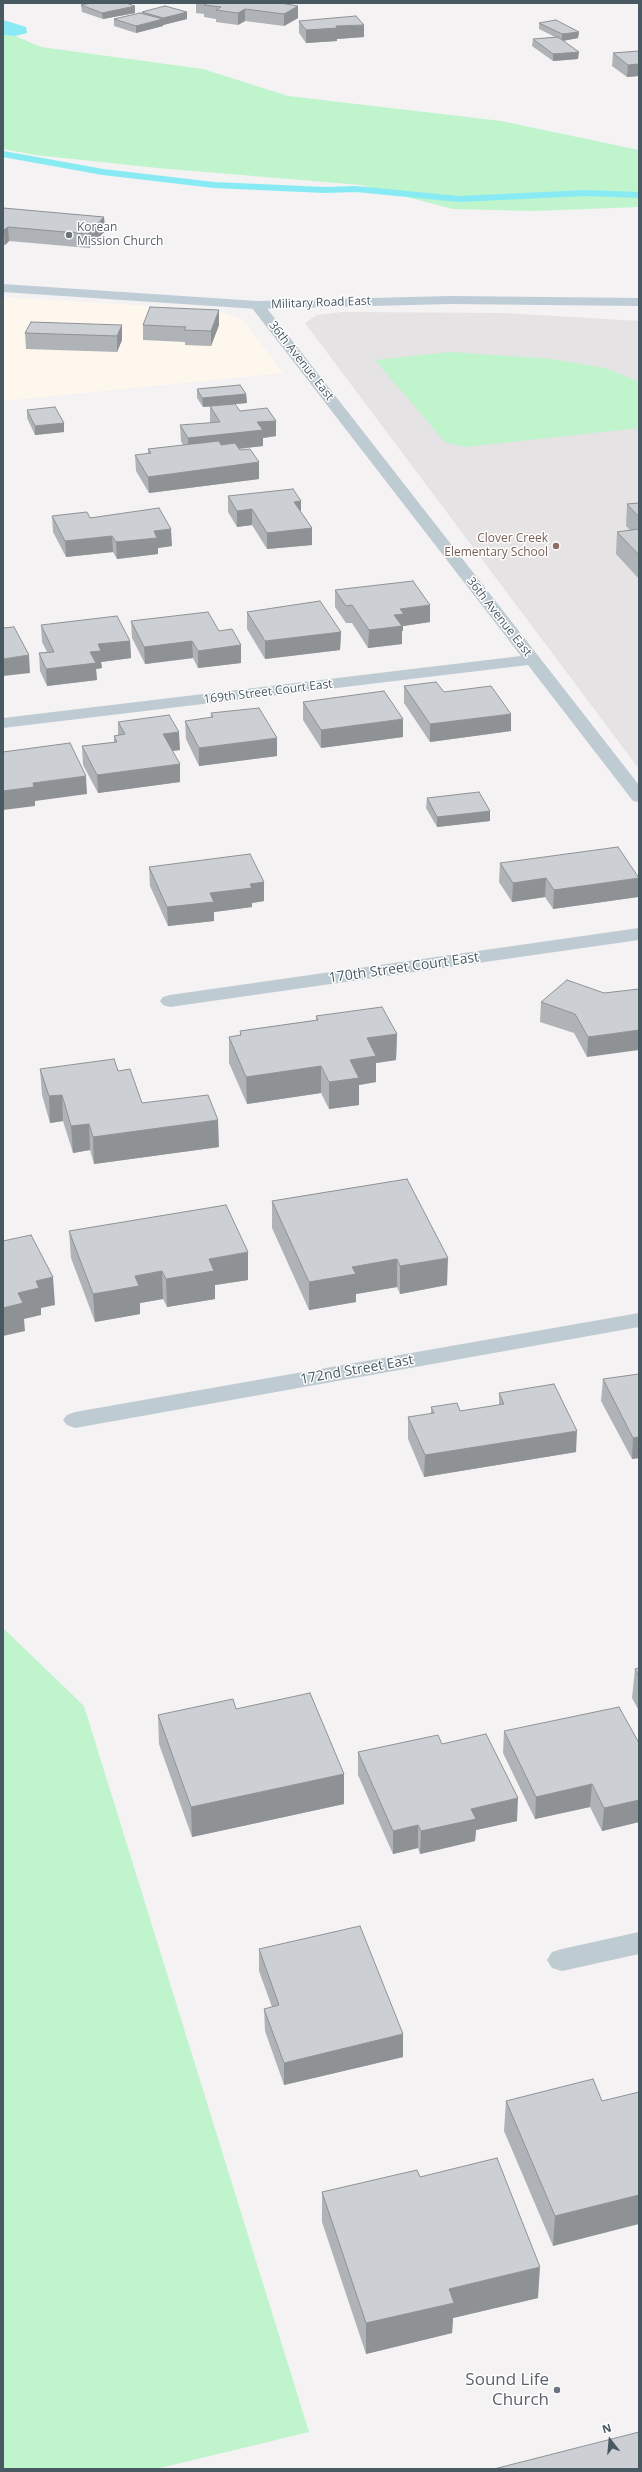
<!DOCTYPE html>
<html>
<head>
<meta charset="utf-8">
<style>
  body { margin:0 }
  #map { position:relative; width:642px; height:2472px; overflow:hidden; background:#f4f2f2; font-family:"Open Sans",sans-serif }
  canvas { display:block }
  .frame { position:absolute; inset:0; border:4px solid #485962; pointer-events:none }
  .north { position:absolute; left:590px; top:2420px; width:40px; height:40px; -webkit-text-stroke:3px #fff; paint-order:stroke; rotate:344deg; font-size:11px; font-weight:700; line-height:16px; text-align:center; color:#485962 }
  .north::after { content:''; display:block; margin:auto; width:14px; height:18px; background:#485962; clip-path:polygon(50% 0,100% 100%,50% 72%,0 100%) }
</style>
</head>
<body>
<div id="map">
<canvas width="642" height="2472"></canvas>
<div class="frame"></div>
<div class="north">N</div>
</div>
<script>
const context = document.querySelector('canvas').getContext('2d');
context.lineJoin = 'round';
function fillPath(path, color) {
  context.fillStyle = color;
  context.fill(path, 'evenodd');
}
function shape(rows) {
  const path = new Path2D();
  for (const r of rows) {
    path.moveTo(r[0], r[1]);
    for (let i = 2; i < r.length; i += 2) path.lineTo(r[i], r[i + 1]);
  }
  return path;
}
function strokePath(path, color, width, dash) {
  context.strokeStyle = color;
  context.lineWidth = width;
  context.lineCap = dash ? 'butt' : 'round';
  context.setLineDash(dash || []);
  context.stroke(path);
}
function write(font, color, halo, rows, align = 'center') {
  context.font = font + ' "Open Sans",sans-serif';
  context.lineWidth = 3;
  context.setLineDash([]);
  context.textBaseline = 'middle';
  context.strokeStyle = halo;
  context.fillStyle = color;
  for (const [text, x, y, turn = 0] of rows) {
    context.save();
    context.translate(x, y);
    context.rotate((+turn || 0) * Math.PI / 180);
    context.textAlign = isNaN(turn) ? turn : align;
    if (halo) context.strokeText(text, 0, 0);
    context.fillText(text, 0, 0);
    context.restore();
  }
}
fillPath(shape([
  [3,297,217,310,243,320,283,373,3,401]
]), '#fef7ed');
fillPath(shape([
  [342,312,505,313,639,321,639,769,305,323,317,315]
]), '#e5e3e4');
fillPath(shape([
  [3,35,15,36,41,47,203,69,288,96,501,121,639,150,639,207,534,211,453,209,361,185,158,168,35,155,3,149],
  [451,352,551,359,605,368,639,382,639,428,465,447,445,442,375,360],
  [3,1628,84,1706,309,2432,156,2469,3,2469]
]), '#bff4cd');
fillPath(shape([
  [3,20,26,27,27,33,15,36,3,35]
]), '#88ebf4');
strokePath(shape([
  [3,154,103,172,214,185,325,190,356,189,459,199,586,193,639,195]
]), '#88ebf4', 6);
fillPath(shape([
  [257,301,262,302,639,785,639,802,633,801,528,665,3,728,3,718,521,656,252,308,251,305,257,301],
  [639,928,639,940,170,1007,163,1005,160,1001,163,997,170,995,639,928],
  [639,1313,639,1327,75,1428,67,1425,63,1420,67,1415,75,1412,639,1313],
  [639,1932,639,1954,562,1971,552,1968,547,1960,552,1952,562,1949,639,1932]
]), '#bfcbd2');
fillPath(shape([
  [3,284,257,301,450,296,639,298,639,306,450,304,257,309,3,292,3,284]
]), '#bfcdd7');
fillPath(shape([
  [196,3,280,3,298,6,298,18,284,26,245,21,238,25,216,22,216,19,204,17,204,14,196,13],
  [81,5,135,13,103,19,82,12],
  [142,12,187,19,163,25,163,26,136,33,114,26,114,19,142,13],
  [299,21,364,37,337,39,337,41,306,43,299,33],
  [539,23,579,32,578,38,563,41,578,59,553,61,532,46,533,39,555,37,539,29],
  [639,51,639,76,627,77,612,66,613,53],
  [3,208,104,217,105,231,89,248,9,241,5,245,3,245],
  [219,310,219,325,211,346,185,345,185,342,143,340,143,325],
  [122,325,122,340,117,352,26,349,25,333],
  [197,389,246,394,247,403,203,407,197,398],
  [210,406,240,411,276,421,276,436,263,438,263,446,239,449,240,450,259,462,259,479,149,493,136,471,135,455,148,454,148,449,183,445,181,441,180,425,210,423],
  [27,410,64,423,64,432,35,435,27,418],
  [228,496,301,501,301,512,312,528,312,545,267,549,252,525,237,527,228,512],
  [639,503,639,579,616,554,617,532,630,530,626,526,627,504],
  [52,516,90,518,172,546,158,548,158,554,117,559,113,552,66,557,53,532],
  [335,590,430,622,403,626,403,631,402,631,402,644,368,648,352,623,346,623,335,607],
  [247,612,341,632,340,650,265,659,247,629],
  [131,621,219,631,241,645,241,663,198,668,193,658,145,664,132,638],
  [41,625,130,641,131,658,101,662,102,668,96,669,97,680,47,686,40,671,39,653,47,652,42,642],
  [404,686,444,692,511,731,430,742,404,703],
  [303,702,403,737,321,748,303,720],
  [211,713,277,756,199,766,186,739,185,721,211,718],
  [118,722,180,750,172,751,180,782,98,793,83,765,82,746,114,742,114,736,118,735],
  [427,798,490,821,437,827,426,808],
  [500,863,638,897,553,909,545,897,512,902,499,882],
  [149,867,264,882,264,901,252,903,252,907,214,912,214,921,168,926,150,886],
  [604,993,587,1057,574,1033,540,1022,541,1002],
  [316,1016,397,1034,396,1060,376,1063,376,1082,359,1085,359,1105,329,1109,321,1093,247,1104,229,1063,229,1037,240,1035,240,1031,316,1020],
  [40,1069,118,1071,142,1103,219,1147,94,1164,90,1150,73,1153,63,1121,50,1123,42,1095],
  [407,1179,447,1285,400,1294,397,1287,356,1294,356,1302,309,1310,272,1228,272,1201],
  [69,1231,248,1280,215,1285,215,1299,167,1307,163,1299,140,1303,140,1314,95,1322,71,1258],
  [639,1374,639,1458,632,1459,601,1401,603,1379],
  [499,1393,576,1452,424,1477,408,1439,408,1417,431,1414,431,1407,460,1411,499,1405],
  [639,1668,639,1711,632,1698,635,1669],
  [236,1709,344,1774,344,1804,192,1837,159,1744,158,1715],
  [504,1731,639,1743,639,1822,602,1831,590,1807,535,1819,503,1753],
  [442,1744,517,1821,476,1830,475,1841,420,1854,418,1848,393,1854,358,1775,358,1752],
  [259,1949,403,2034,403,2057,284,2085,265,2031,264,2009,272,2007,259,1971],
  [506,2101,602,2101,553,2246,504,2131],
  [420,2177,538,2298,453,2318,452,2333,366,2354,322,2222,322,2192]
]), '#afb3b7');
fillPath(shape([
  [135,6,135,13,103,19,102,13],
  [298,6,298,18,284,26,284,14],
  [245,9,245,21,238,25,238,13],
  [187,12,187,19,163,25,163,18],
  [163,19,163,26,136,33,136,26],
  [364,25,364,37,337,39,337,41,306,43,306,30,336,26],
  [579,32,578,38,562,41,562,34],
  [579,52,578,59,553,61,553,54],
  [639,64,639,76,627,77,628,65],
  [104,217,105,231,89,248,88,234],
  [8,227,9,241,5,245,4,230],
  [219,310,219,325,211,346,211,331],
  [122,325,122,340,117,352,117,336],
  [246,394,247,403,203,407,202,398],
  [276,421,276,436,263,438,263,446,188,454,188,438,257,422],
  [64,423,64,432,35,435,35,426],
  [259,462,259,479,149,493,148,477],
  [301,501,301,518,294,502],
  [252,509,252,525,237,527,237,511],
  [312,528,312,545,267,549,267,533],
  [171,529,172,546,158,548,158,554,117,559,116,542,154,531],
  [112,536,113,552,66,557,65,541],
  [430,605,430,622,403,626,403,631,402,631,402,644,368,648,369,630,400,609],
  [341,632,340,650,265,659,265,641],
  [130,641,131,658,101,662,102,668,96,669,97,680,47,686,46,669,90,652,98,644],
  [192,641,193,658,145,664,144,647],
  [241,645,241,663,198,668,198,651],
  [29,655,30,673,3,676,3,659],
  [511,714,511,731,430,742,430,724],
  [403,719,403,737,321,748,321,730],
  [179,732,180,750,163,752,163,734],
  [277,738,277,756,199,766,199,748],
  [180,764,180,782,98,793,97,775],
  [86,776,87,794,35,801,35,806,3,810,3,791,33,783],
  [490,811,490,821,437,827,437,817],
  [546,878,545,897,512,902,513,883],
  [639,878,638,897,553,909,554,890],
  [264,882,264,901,252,903,252,907,214,912,214,921,168,926,167,907,210,893,250,884],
  [639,1030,639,1050,587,1057,588,1037],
  [397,1034,396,1060,376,1063,376,1082,359,1085,359,1105,329,1109,329,1082,367,1038],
  [321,1066,321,1093,247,1104,246,1077],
  [62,1095,63,1121,50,1123,49,1096],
  [218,1120,219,1147,94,1164,93,1137],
  [89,1124,90,1150,73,1153,71,1126],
  [248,1252,248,1280,215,1285,215,1299,167,1307,166,1279,209,1259],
  [448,1258,447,1285,400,1294,400,1266],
  [397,1259,397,1287,356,1294,356,1302,309,1310,309,1282,352,1267],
  [162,1271,163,1299,140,1303,140,1314,95,1322,93,1294,135,1276],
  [53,1277,55,1305,41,1308,41,1315,24,1319,25,1331,3,1336,3,1308,18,1293,36,1281],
  [577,1431,576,1452,424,1477,425,1455],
  [639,1437,639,1458,632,1459,633,1438],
  [344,1774,344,1804,192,1837,191,1807],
  [592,1784,590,1807,535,1819,536,1797],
  [518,1798,517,1821,476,1830,475,1841,420,1854,421,1831,471,1809],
  [639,1800,639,1822,602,1831,604,1808],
  [418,1825,418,1848,393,1854,393,1831],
  [403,2034,403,2057,284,2085,284,2063],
  [638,2180,639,2180,639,2224,553,2246,555,2216],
  [540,2267,538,2298,453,2318,452,2333,366,2354,366,2323,449,2289]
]), '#8f9295');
const building = shape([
  [92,3,126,3,135,6,102,13,81,5,92,3],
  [208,3,280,3,298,6,284,14,245,9,238,13,216,10,221,7,204,5,208,3],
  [165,6,187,12,163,18,142,12,165,6],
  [140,13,163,19,136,26,114,19,140,13],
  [356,16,364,25,336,26,337,28,306,30,299,21,356,16],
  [556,20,579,32,562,34,539,23,556,20],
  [558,37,579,52,553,54,533,39,558,37],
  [639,51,639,64,628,65,613,53,639,51],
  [3,208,104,217,88,234,8,227,4,230,3,230,3,208],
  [150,307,219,310,211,331,184,330,186,327,143,325,150,307],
  [31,322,122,325,117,336,25,333,31,322],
  [240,385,246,394,202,398,197,389,240,385],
  [235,404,240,411,267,408,276,421,257,422,263,430,188,438,180,425,220,422,210,406,235,404],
  [55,407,64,423,35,426,27,410,55,407],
  [219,441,221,445,235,443,240,450,250,449,259,462,148,477,135,455,151,453,148,449,219,441],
  [293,489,301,501,294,502,312,528,267,533,252,509,237,511,228,496,293,489],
  [639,503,639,517,627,504,639,503],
  [159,508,171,529,154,531,157,538,116,542,112,536,65,541,52,516,87,512,90,518,159,508],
  [639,529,639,555,617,532,639,529],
  [413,581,430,605,400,609,404,614,394,615,402,626,369,630,352,605,346,606,335,590,413,581],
  [320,601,341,632,265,641,247,612,320,601],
  [208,612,219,631,232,629,241,645,198,651,192,641,144,647,131,621,208,612],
  [117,616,130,641,98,644,101,651,90,652,96,663,46,669,39,653,54,652,41,625,117,616],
  [14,627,29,655,3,659,3,628,14,627],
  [436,682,444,692,491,686,511,714,430,724,404,686,436,682],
  [384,691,403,719,321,730,303,702,384,691],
  [259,708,277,738,199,748,185,721,213,717,211,713,259,708],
  [169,715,179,732,163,734,180,764,97,775,82,746,117,742,114,736,125,734,118,722,169,715],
  [70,743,86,776,33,783,34,787,3,791,3,752,70,743],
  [479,792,490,811,437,817,427,798,479,792],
  [618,847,639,878,554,890,546,878,513,883,500,863,618,847],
  [250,854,264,882,250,884,252,888,210,893,214,902,167,907,149,867,250,854],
  [567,980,604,993,639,989,639,1030,588,1037,575,1014,541,1002,567,980],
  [382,1007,397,1034,367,1038,376,1056,350,1060,359,1078,329,1082,321,1066,246,1077,229,1037,241,1035,240,1031,318,1020,316,1016,382,1007],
  [114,1059,118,1071,130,1069,142,1103,208,1095,218,1120,93,1137,89,1124,71,1126,62,1095,49,1096,40,1069,114,1059],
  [407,1179,448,1258,400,1266,397,1259,352,1267,356,1274,309,1282,272,1201,407,1179],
  [226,1205,248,1252,209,1259,214,1271,166,1279,162,1271,135,1276,139,1286,93,1294,69,1231,226,1205],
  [31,1235,53,1277,36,1281,39,1288,18,1293,23,1303,3,1308,3,1241,31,1235],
  [639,1374,639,1437,633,1438,603,1379,639,1374],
  [554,1384,577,1431,425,1455,408,1417,434,1413,431,1407,457,1403,460,1411,504,1404,499,1393,554,1384],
  [639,1668,639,1677,635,1669,639,1668],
  [310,1693,344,1774,191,1807,158,1715,233,1699,236,1709,310,1693],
  [619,1707,639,1743,639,1800,604,1808,592,1784,536,1797,504,1731,619,1707],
  [486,1734,518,1798,471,1809,476,1819,421,1831,418,1825,393,1831,358,1752,438,1735,442,1744,486,1734],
  [360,1926,403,2034,284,2063,264,2009,279,2005,259,1949,360,1926],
  [593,2079,602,2101,639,2092,639,2180,638,2180,639,2182,639,2195,555,2216,506,2101,593,2079],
  [497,2158,540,2267,449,2289,454,2303,366,2323,322,2192,417,2170,420,2177,497,2158],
  [639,2432,639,2469,494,2469,639,2432]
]);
fillPath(building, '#ccd0d5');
strokePath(building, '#8f9295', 1);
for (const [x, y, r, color] of [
  [69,235,4,"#6b7280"],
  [556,546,4,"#8d6e63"],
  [557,2390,4,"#6b7280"]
]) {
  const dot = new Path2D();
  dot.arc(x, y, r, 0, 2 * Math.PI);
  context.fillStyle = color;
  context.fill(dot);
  strokePath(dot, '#fff', 1.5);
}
write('12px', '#5b616d', '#fff', [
  ["Korean",77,228],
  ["Mission Church",77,242]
], 'left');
write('12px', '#485962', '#fff', [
  ["Military Road East",321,303,-2],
  ["36th Avenue East",301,361,52],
  ["36th Avenue East",499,617,52],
  ["169th Street Court East",268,692,-7]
]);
write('12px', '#785e54', '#fff', [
  ["Clover Creek",548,539],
  ["Elementary School",548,553]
], 'right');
write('14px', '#485962', '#fff', [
  ["170th Street Court East",404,968,-8],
  ["172nd Street East",357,1370,-10]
]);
write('17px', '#5b616d', '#fff', [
  ["Sound Life",549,2380],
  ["Church",549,2400]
], 'right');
</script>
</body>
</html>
